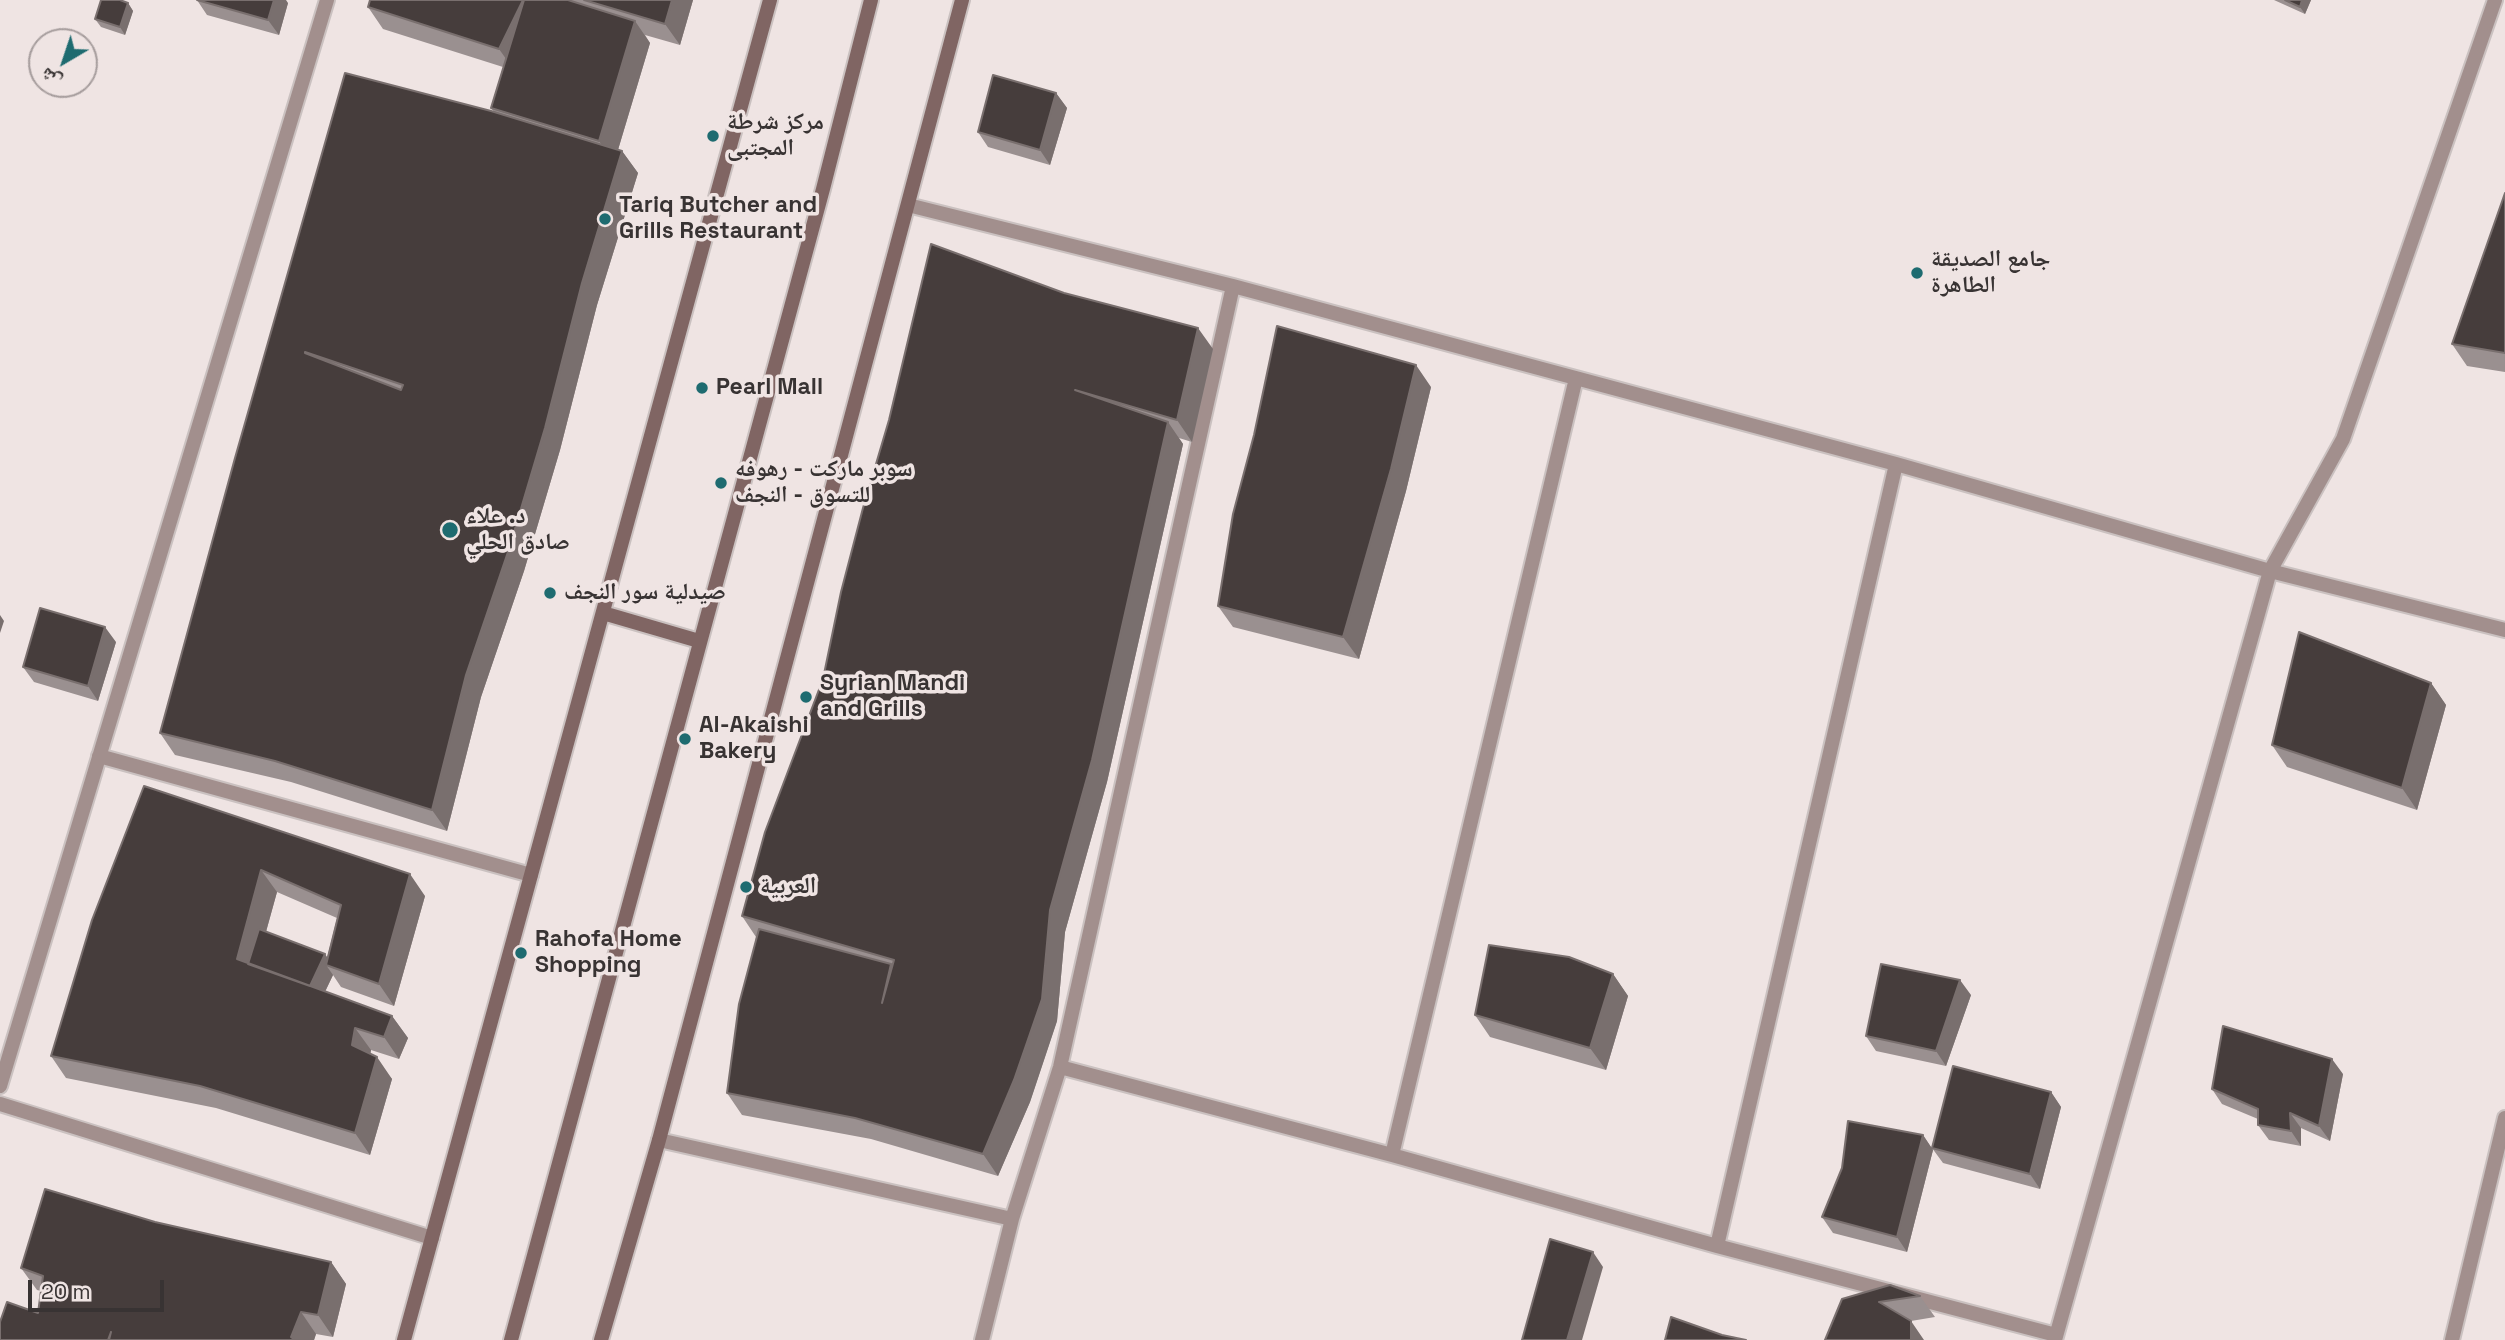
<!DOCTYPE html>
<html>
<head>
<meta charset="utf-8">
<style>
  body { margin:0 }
  #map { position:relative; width:2505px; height:1340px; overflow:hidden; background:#efe4e3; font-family:"Space Grotesk","Noto Naskh Arabic",sans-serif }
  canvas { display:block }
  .north { position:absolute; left:28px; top:28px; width:70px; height:70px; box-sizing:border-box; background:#efe4e3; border:2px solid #a69d9d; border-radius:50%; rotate:219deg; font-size:19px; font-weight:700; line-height:28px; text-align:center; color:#383333 }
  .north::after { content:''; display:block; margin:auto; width:24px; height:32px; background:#1e6b70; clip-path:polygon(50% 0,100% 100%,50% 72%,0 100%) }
  .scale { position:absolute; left:28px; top:1280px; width:136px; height:32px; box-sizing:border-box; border:4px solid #383333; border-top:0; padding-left:9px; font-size:21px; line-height:24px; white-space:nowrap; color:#383333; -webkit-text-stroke:5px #efe4e3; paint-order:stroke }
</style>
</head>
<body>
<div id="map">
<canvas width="2505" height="1340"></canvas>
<div class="north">ش</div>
<div class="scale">20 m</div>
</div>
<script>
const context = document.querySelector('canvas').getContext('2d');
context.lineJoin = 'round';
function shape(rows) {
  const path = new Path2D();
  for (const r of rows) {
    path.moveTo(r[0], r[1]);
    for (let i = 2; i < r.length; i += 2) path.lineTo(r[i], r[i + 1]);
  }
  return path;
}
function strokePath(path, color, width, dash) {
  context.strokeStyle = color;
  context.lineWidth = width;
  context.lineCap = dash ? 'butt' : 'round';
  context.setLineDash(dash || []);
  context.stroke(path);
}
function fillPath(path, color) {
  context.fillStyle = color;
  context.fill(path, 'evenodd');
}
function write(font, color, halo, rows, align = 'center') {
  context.font = font + ' "Space Grotesk","Noto Naskh Arabic",sans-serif';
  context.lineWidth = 7;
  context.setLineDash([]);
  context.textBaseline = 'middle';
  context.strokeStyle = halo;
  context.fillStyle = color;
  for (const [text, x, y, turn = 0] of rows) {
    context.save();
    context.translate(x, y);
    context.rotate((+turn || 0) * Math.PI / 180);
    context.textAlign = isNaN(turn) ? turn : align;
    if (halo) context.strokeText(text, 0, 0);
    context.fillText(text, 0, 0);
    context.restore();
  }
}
const street = shape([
  [908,205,1233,286,1896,464,2270,571,2505,630],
  [99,756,531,875],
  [1060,1067,1392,1155,1717,1246,2056,1335],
  [0,1086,327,0],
  [0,1104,432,1238],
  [659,1140,1012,1219],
  [1392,1155,1576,378],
  [1717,1246,1896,464],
  [982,1340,1012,1219,1060,1067,1233,286],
  [2055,1340,2270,571,2343,439,2495,0],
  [2452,1340,2505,1118]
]);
const secondary = shape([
  [603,613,699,641],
  [404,1340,770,0],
  [511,1340,823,189,871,0],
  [601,1340,659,1140,962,0]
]);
strokePath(street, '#cac1c0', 18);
strokePath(secondary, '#cac1c0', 18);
strokePath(street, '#a28f8d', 14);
strokePath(secondary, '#806563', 14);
fillPath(shape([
  [197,0,288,3,279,35,207,15],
  [523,0,693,0,680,45,645,35,650,43,618,150,622,151,638,173,597,305,560,450,524,571,481,697,447,831,291,782,175,755,160,733,345,73,494,112,491,108,503,67,383,29,368,7],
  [2274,0,2311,0,2305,14],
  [128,3,133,11,125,35,101,27,95,19],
  [1056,93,1067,108,1050,165,988,147,978,132],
  [2505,193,2505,372,2467,366,2452,344],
  [1213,349,1192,442,1179,438,1183,444,1107,782,1065,932,1057,1021,1030,1102,998,1176,871,1139,742,1115,727,1093,756,937,742,916,823,679,889,420],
  [1431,387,1406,491,1359,659,1233,627,1218,606],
  [116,642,98,701,34,682,23,667],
  [2431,683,2446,705,2417,810,2287,767,2272,745],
  [144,786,425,896,394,1006,341,987,333,975,325,992,392,1016,408,1038,399,1059,371,1050,370,1054,392,1079,370,1155,216,1108,66,1078,51,1056],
  [277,892,337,918,327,958,325,954,266,932],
  [1613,974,1628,996,1606,1070,1490,1037,1475,1015],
  [1971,995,1946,1066,1876,1051,1866,1036],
  [2343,1074,2330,1141,2301,1128,2301,1146,2269,1140,2258,1125,2258,1119,2222,1104,2212,1089],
  [2051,1092,2061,1107,2040,1189,1943,1163,1932,1148],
  [1923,1135,1933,1150,1907,1252,1833,1233,1822,1217],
  [155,1222,331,1262,346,1284,333,1337,316,1334,314,1340,0,1340,38,1313,41,1291,37,1290,21,1268],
  [1920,1296,1935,1317,1911,1321,1842,1299]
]), '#9a9090');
fillPath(shape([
  [274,0,286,0,288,3,279,35,268,20],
  [523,0,530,0,514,70,499,49],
  [672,0,693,0,680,45,665,24],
  [2302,0,2311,0,2305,14,2300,7],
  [128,3,133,11,125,35,120,27],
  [635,21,650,43,614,163,599,141],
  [1056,93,1067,108,1050,165,1040,150],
  [622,151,638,173,597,305,560,450,524,571,481,697,447,831,432,810,466,675,582,283],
  [1198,328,1213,349,1192,442,1177,420],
  [1416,365,1431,387,1406,491,1359,659,1343,637],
  [1168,422,1183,444,1107,782,1065,932,1057,1021,1030,1102,998,1176,983,1154,1050,910],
  [0,615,4,621,0,633],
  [105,627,116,642,98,701,88,686],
  [2431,683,2446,705,2417,810,2402,788],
  [261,870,277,892,255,971,237,959],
  [410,874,425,896,394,1006,379,984],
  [325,954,335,969,326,965,333,975,318,1006,308,991],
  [891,964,906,986,882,1003],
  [1613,974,1628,996,1606,1070,1590,1048],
  [1960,980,1971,995,1946,1066,1936,1051],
  [392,1016,408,1038,399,1059,384,1037],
  [355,1028,371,1050,368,1067,352,1045],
  [377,1057,392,1079,370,1155,355,1133],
  [2332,1059,2343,1074,2330,1141,2319,1126],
  [2051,1092,2061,1107,2040,1189,2030,1174],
  [2290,1113,2301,1128,2301,1146,2291,1131],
  [1923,1135,1933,1150,1907,1252,1897,1237],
  [1593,1252,1603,1267,1582,1340,1567,1340],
  [331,1262,346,1284,333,1337,318,1315],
  [301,1312,316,1334,314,1340,293,1340,291,1337],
  [1911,1321,1924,1340,1911,1340]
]), '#796f6e');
const building = shape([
  [101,0,120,0,128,3,120,27,95,19,101,0],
  [197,0,274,0,268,20,197,0],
  [370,0,523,0,499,49,368,7,370,0],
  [524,0,568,0,635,21,599,141,491,108,524,0],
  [584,0,672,0,665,24,584,0],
  [2285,0,2302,0,2300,7,2285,0],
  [345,73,491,111,622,151,582,283,545,428,509,549,466,675,432,810,275,761,160,733,235,458,345,73],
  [305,352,403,385,401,390,305,353,305,352],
  [993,75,1056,93,1040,150,978,132,993,75],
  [2505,193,2505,353,2452,344,2505,193],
  [931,244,1064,293,1198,328,1177,420,1075,390,1168,422,1092,760,1050,910,1042,999,1014,1080,983,1154,855,1118,727,1093,739,1004,759,929,891,964,882,1003,894,960,742,916,765,832,823,679,841,592,863,508,889,420,931,244],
  [1277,326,1416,365,1391,469,1343,637,1218,606,1233,514,1254,435,1277,326],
  [40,608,105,627,88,686,23,667,40,608],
  [2299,632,2431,683,2402,788,2272,745,2299,632],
  [144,786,410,874,379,984,326,965,341,905,261,870,237,959,392,1016,384,1037,355,1028,352,1045,377,1057,355,1133,200,1086,51,1056,92,920,144,786],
  [259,929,325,954,310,986,248,964,259,929],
  [1489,945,1569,957,1613,974,1590,1048,1475,1015,1489,945],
  [1881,964,1960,980,1936,1051,1866,1036,1881,964],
  [2223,1026,2332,1059,2319,1126,2290,1113,2291,1131,2258,1125,2258,1109,2212,1089,2223,1026],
  [1953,1066,2051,1092,2030,1174,1932,1148,1953,1066],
  [1848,1121,1923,1135,1897,1237,1822,1217,1842,1168,1848,1121],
  [45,1189,155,1222,331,1262,318,1315,301,1312,291,1337,295,1340,109,1340,111,1332,108,1340,0,1340,0,1322,7,1302,38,1313,43,1276,21,1268,45,1189],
  [1550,1239,1593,1252,1567,1340,1522,1340,1550,1239],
  [1890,1285,1920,1296,1879,1302,1911,1321,1911,1340,1825,1340,1842,1299,1890,1285],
  [1671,1317,1722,1335,1746,1340,1665,1340,1671,1317]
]);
fillPath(building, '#463d3c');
strokePath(building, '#796f6e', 2);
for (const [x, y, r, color] of [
  [713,136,7,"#1e6b70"],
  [605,219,7,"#1e6b70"],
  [1917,273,7,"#1e6b70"],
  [702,388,7,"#1e6b70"],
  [721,483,7,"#1e6b70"],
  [450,530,9,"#1e6b70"],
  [550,593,7,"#1e6b70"],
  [806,697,7,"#1e6b70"],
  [685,739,7,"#1e6b70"],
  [746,887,7,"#1e6b70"],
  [521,953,7,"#1e6b70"]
]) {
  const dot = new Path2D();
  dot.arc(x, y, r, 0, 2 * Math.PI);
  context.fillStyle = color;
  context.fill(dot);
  strokePath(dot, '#efe4e3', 2.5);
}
write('bold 23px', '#383333', '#efe4e3', [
  ["مركز شرطة",727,123],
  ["المجتبى",727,149],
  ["Tariq Butcher and",619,206],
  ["Grills Restaurant",619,232],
  ["جامع الصديقة",1931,260],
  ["الطاهرة",1931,286],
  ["Pearl Mall",716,388],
  ["سوبر ماركت - رهوفه",735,470],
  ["للتسوق - النجف",735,496],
  ["د. علاء",466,517],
  ["صادق الحلي",466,543],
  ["صيدلية سور النجف",564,593],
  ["Syrian Mandi",820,684],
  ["and Grills",820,710],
  ["Al-Akaishi",699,726],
  ["Bakery",699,752],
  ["العربية",760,887],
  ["Rahofa Home",535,940],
  ["Shopping",535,966]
], 'left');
</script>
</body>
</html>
